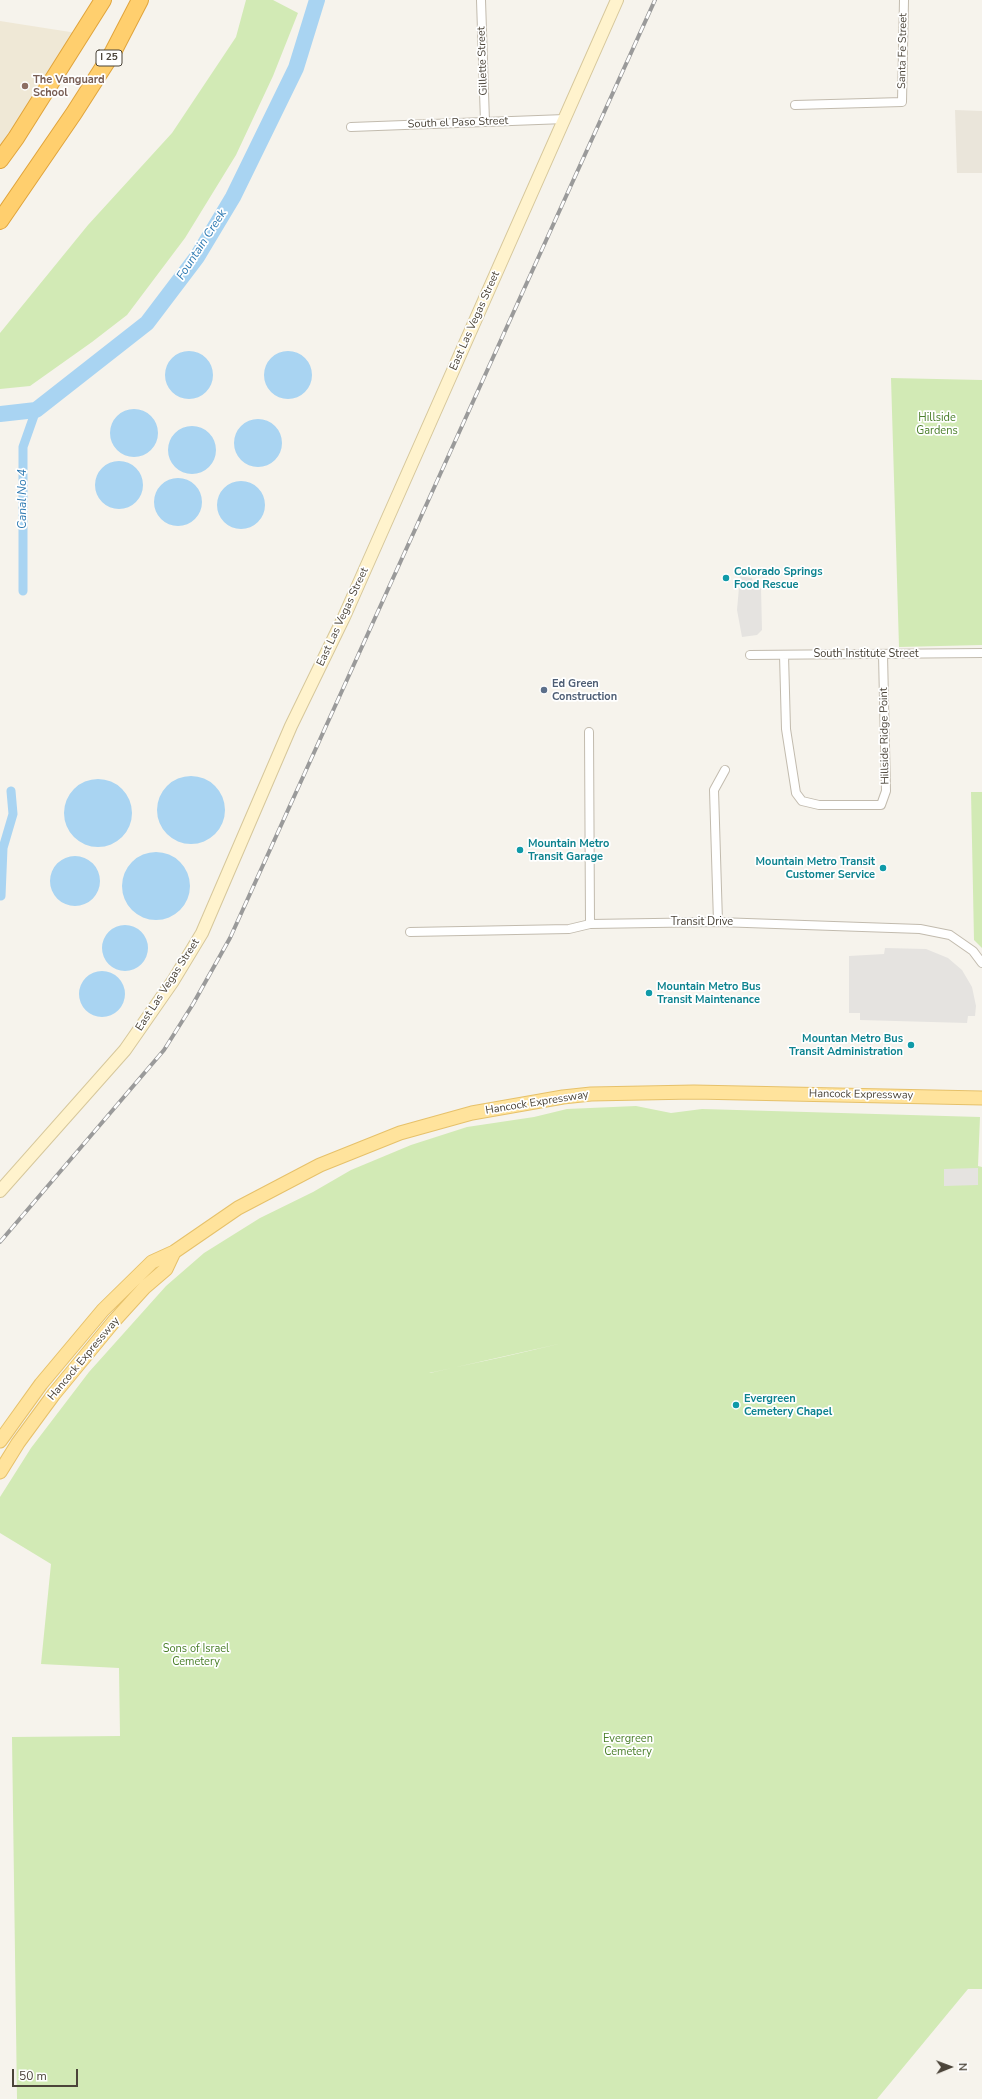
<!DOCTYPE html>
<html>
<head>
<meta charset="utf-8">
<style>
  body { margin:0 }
  #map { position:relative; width:982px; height:2099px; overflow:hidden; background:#f6f3ec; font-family:"Nunito Sans",sans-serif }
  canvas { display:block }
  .north { position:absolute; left:930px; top:2047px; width:40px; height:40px; -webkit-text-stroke:3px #fff; paint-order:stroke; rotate:89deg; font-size:11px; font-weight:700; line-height:16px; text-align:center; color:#4b4439 }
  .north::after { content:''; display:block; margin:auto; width:14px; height:18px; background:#4b4439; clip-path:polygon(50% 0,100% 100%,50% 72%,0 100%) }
  .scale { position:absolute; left:12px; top:2069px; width:66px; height:18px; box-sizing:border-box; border:2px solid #4b4439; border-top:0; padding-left:5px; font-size:12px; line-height:14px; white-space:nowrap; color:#4b4439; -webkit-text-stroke:3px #fff; paint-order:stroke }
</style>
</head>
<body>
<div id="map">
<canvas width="982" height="2099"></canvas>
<div class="north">N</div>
<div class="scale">50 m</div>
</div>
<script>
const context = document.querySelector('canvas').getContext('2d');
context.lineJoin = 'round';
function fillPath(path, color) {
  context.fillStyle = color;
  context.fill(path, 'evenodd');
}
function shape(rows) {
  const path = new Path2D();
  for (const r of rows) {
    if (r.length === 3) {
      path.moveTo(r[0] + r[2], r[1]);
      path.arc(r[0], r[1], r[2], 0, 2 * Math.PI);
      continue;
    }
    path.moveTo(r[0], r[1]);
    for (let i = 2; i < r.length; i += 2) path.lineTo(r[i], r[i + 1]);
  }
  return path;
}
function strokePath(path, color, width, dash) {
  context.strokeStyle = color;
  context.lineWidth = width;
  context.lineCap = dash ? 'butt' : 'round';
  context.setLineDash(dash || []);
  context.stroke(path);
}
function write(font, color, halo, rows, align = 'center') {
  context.font = font + ' "Nunito Sans",sans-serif';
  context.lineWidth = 3.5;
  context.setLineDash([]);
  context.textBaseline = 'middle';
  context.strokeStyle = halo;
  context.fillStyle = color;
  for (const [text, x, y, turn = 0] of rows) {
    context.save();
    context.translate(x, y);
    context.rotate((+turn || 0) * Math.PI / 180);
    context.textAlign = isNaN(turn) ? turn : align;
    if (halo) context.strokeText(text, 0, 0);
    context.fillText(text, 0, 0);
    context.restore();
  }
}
fillPath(shape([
  [955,110,982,111,982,173,957,173]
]), '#eae5da');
fillPath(shape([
  [0,21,83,34,0,160]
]), '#efe8d6');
fillPath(shape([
  [246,0,273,0,298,13,273,76,236,155,185,238,127,315,92,342,30,386,0,389,0,333,88,225,172,133,236,37],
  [891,378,982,380,982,645,899,647],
  [971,792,982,792,982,948,974,940],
  [636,1106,671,1113,702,1109,980,1117,978,1166,982,1167,982,1989,968,1989,877,2099,17,2099,12,1737,120,1736,119,1668,41,1664,51,1564,0,1533,0,1497,31,1448,89,1372,166,1286,204,1253,260,1218,313,1192,351,1170,411,1145,467,1127,534,1117,567,1109],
  [563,1343,503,1357,429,1373,430,1373]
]), '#d2eab5');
fillPath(shape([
  [740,576,752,578,754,588,761,588,762,630,757,635,742,637,737,610],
  [885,948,926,949,948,958,962,970,972,987,976,1006,975,1016,968,1016,967,1023,860,1020,860,1013,849,1013,849,956,884,954],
  [978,1168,978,1185,944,1186,944,1169]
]), '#e5e3e0');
fillPath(shape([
  [288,375,24],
  [189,375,24],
  [134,433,24],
  [258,443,24],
  [192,450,24],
  [119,485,24],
  [178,502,24],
  [241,505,24],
  [191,810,34],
  [98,813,34],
  [156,886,34],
  [75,881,25],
  [125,948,23],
  [102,994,23]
]), '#a9d4f2');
strokePath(shape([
  [23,591,23,447,36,410],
  [1,896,3,848,13,814,11,791]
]), '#a9d4f2', 9);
strokePath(shape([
  [0,414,36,410,147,323,197,257,233,197,296,68,317,0]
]), '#a9d4f2', 16);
const street = shape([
  [481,0,485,122],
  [795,105,902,102,904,0],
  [351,127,565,119],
  [750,655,982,653],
  [784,655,786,729,796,793,802,801,819,805,881,805,886,791,883,654],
  [589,732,590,924],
  [718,922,714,790,725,770],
  [410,932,569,929,590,924,718,922,920,929,950,935,973,951,982,963]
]);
const secondary = shape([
  [0,1191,125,1050,173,981,202,933,291,726,344,617,617,0]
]);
const primary = shape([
  [0,1441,41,1384,103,1310,152,1262,174,1252,238,1208,320,1165,400,1133,472,1113,563,1097,591,1094,694,1092,982,1098],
  [0,1472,18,1443,54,1394,115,1320,145,1287,166,1269,174,1252]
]);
const highway = shape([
  [0,160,16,138,103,0],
  [0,221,74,113,113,52,140,0]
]);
strokePath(street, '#c2bbae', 10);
strokePath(secondary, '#d6c79b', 14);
strokePath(primary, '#e6c16a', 15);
strokePath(highway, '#e0a43c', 18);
strokePath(street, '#fff', 8);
strokePath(secondary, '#fff3cd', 12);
strokePath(primary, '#ffe39c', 13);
strokePath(highway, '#ffcf6e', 16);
const rail = shape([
  [0,1242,164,1050,193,1004,230,938,655,0]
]);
strokePath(rail, '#9a9a9a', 4);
strokePath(rail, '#fff', 2.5, [8]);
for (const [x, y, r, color] of [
  [25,86,4,"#8d6e63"],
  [726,578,4,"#0f9aa8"],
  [544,690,4,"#5c6f8a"],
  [520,850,4,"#0f9aa8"],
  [883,868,4,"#0f9aa8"],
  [649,993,4,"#0f9aa8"],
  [911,1045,4,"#0f9aa8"],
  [736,1405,4,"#0f9aa8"]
]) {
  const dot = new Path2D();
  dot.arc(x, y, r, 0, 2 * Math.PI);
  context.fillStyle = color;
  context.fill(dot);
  strokePath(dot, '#fff', 1.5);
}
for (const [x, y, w] of [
  [109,58,26]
]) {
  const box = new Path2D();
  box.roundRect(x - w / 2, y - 8, w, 16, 3);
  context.fillStyle = '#fff';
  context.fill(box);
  strokePath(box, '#4b4439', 1);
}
write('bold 10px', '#4b4439', null, [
  ["I 25",109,58]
]);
write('11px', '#4b4439', '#fff', [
  ["Santa Fe Street",903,51,-89],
  ["Gillette Street",483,61,-92],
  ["South el Paso Street",458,123,-2],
  ["East Las Vegas Street",475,321,-66],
  ["East Las Vegas Street",343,617,-65],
  ["South Institute Street",866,654],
  ["Hillside Ridge Point",885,736,-91],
  ["Transit Drive",702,922],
  ["East Las Vegas Street",168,985,-57],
  ["Hancock Expressway",861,1095,1],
  ["Hancock Expressway",537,1103,-9],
  ["Hancock Expressway",84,1359,-50]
]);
write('bold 11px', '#785e54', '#fff', [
  ["The Vanguard",33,80],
  ["School",33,93]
], 'left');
write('11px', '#4a7f2a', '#fff', [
  ["Hillside",937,418],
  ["Gardens",937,431],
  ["Sons of Israel",196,1649],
  ["Cemetery",196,1662],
  ["Evergreen",628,1739],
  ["Cemetery",628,1752]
]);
write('bold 11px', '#0d838f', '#fff', [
  ["Colorado Springs",734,572],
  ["Food Rescue",734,585],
  ["Mountain Metro",528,844],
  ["Transit Garage",528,857],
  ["Mountain Metro Transit",875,862,"right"],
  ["Customer Service",875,875,"right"],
  ["Mountain Metro Bus",657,987],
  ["Transit Maintenance",657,1000],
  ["Mountan Metro Bus",903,1039,"right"],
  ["Transit Administration",903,1052,"right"],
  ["Evergreen",744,1399],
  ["Cemetery Chapel",744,1412]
], 'left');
write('bold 11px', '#4e5e75', '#fff', [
  ["Ed Green",552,684],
  ["Construction",552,697]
], 'left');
write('italic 12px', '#2e7ab2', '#fff', [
  ["Fountain Creek",202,245,-57],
  ["Canal No 4",23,499,-90]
]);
</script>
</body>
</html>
